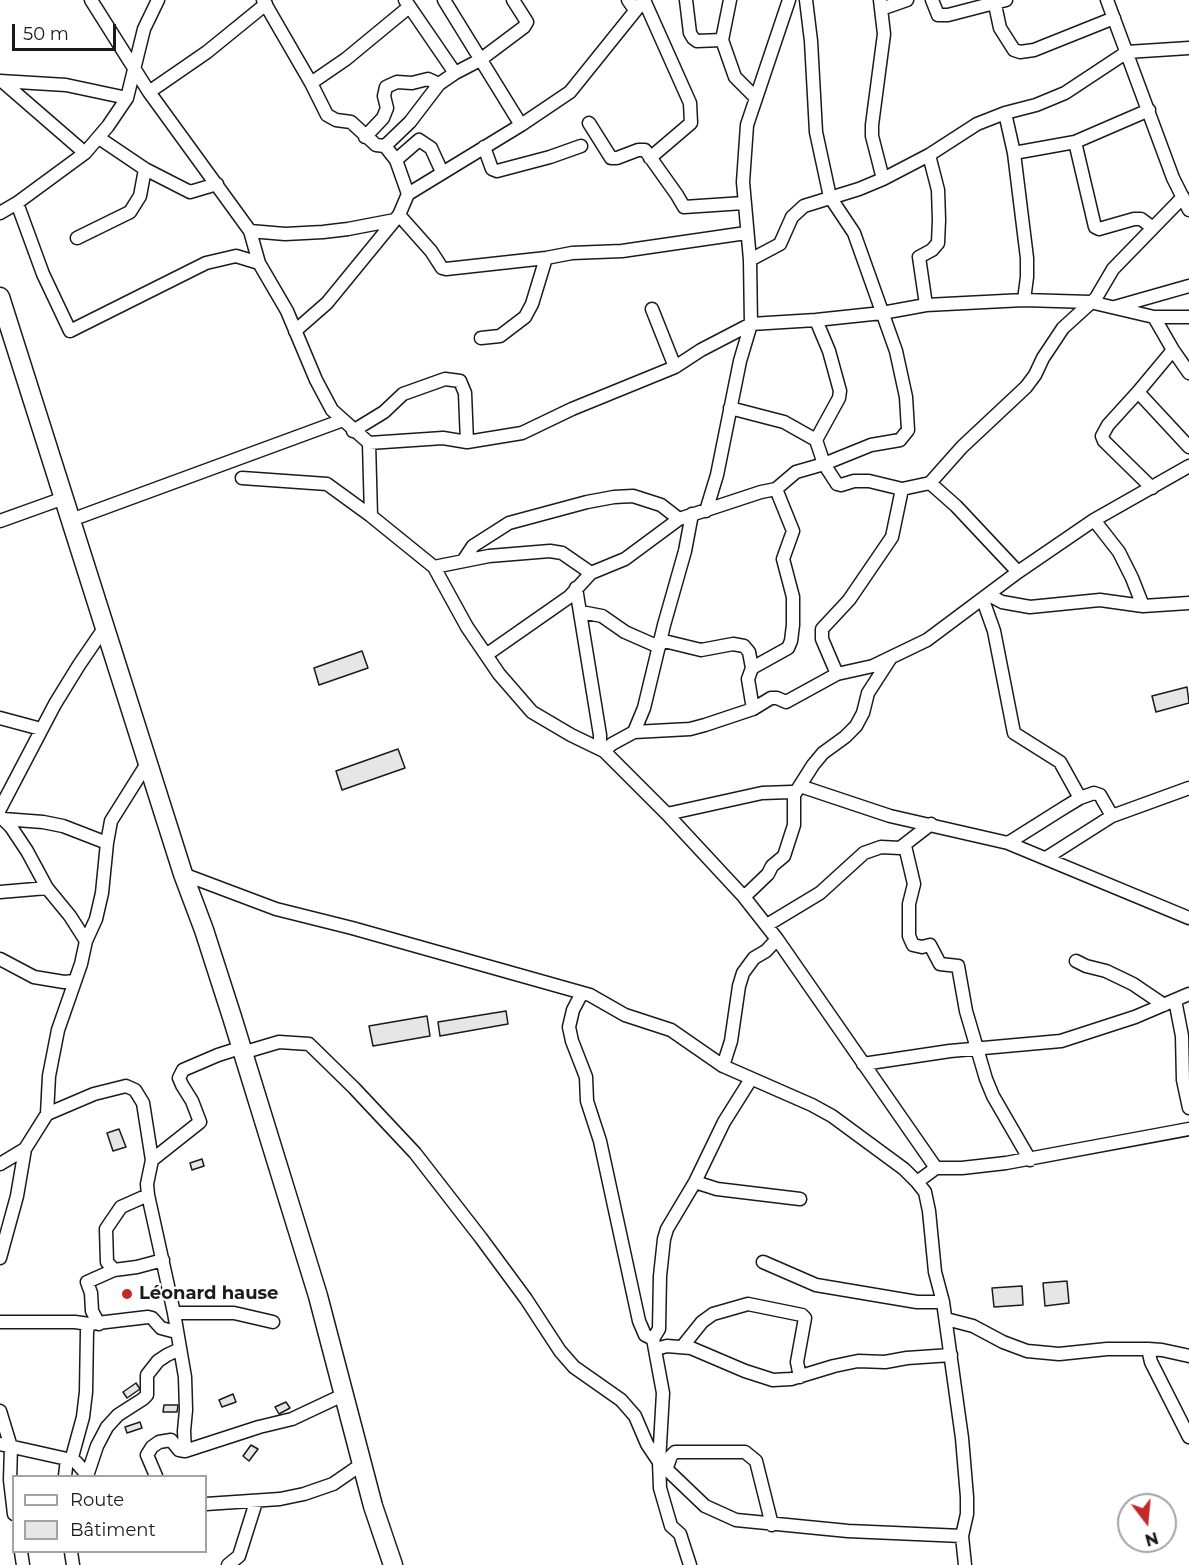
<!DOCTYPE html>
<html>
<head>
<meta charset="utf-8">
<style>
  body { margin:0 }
  #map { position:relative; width:1189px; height:1565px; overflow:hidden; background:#fff; font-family:Montserrat,sans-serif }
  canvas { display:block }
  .legend { position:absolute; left:12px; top:1475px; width:195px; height:78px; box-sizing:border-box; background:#fff; border:2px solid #a3a3a3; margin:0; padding:8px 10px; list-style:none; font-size:18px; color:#1a1a1a }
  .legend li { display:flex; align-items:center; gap:12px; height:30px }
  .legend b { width:30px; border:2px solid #a3a3a3 }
  .north { position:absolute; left:1117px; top:1493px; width:60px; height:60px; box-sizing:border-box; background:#fff; border:2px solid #a3a3a3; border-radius:50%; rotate:164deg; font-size:16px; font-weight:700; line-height:24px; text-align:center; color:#1a1a1a }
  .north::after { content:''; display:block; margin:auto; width:21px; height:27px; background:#c62828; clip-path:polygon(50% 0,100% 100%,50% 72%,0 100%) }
  .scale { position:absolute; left:12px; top:24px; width:104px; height:27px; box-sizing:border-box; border:3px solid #1a1a1a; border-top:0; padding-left:8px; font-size:18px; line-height:21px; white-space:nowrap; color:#1a1a1a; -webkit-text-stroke:4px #fff; paint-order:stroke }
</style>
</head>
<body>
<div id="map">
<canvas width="1189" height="1565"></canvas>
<ul class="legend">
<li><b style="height:8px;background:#fff"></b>Route</li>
<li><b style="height:16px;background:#e6e6e6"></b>Bâtiment</li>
</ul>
<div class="north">N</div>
<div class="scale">50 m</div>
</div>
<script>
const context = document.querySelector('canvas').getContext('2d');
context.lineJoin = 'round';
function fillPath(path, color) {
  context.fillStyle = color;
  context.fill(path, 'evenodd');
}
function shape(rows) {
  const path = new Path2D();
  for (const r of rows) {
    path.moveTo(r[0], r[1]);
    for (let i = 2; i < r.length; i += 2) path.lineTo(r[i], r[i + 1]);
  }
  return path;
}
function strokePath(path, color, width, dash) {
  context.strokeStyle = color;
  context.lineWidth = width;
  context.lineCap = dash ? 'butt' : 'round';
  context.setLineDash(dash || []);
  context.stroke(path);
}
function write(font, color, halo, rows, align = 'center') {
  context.font = font + ' Montserrat,sans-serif';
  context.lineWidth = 4.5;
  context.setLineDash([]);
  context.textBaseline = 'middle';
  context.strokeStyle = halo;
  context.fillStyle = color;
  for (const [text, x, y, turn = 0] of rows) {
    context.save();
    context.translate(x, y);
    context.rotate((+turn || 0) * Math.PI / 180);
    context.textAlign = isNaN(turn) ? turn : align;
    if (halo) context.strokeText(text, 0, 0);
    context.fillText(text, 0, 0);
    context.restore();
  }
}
const building = shape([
  [362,651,368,668,319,685,314,668,362,651],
  [1187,687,1189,703,1156,712,1152,696,1187,687],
  [398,749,405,768,342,790,336,771,398,749],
  [506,1011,508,1024,440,1036,438,1022,506,1011],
  [427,1016,430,1036,373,1046,369,1026,427,1016],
  [119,1129,126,1147,113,1151,107,1133,119,1129],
  [202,1159,204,1166,192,1170,190,1163,202,1159],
  [1067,1281,1069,1303,1045,1306,1043,1283,1067,1281],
  [1022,1286,1023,1305,994,1307,992,1288,1022,1286],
  [136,1383,140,1389,127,1398,123,1392,136,1383],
  [233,1394,236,1402,222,1407,219,1400,233,1394],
  [286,1402,290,1408,279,1414,275,1407,286,1402],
  [164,1405,178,1405,177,1412,163,1412,164,1405],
  [140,1422,142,1428,127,1433,125,1427,140,1422],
  [251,1445,258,1449,249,1461,243,1456,251,1445]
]);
fillPath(building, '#e6e6e6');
strokePath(building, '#1a1a1a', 1.5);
const street = shape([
  [91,0,149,92,250,231,259,263,287,311,316,380,332,410,369,443,371,516,434,567,467,627,499,674,532,712,571,735,604,751,667,814,744,897,777,939,936,1168],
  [263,0,311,83,327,115,336,120,351,122,376,145,385,146,396,160,408,194],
  [444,0,521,125],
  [628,0,635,10],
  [644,0,690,103,691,123,650,158],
  [686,0,690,33,693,38,697,41,722,40],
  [730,0,722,40,735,77,755,97],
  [880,0,884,34,872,125,872,136,883,179],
  [932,0,938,15,948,15,1006,0],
  [994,0,1000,28,1014,50,1020,52,1034,50,1114,18],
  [1107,0,1173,178,1189,210],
  [881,9,907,0],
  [455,73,480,60,524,27,527,22,513,0],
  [0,81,66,85,127,98],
  [3,82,85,153],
  [311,83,346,59,409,7],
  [149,92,207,52,266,4],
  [1005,113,1014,153,1027,258,1027,277,1024,300],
  [589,123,611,158,617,158,638,150,645,150,677,195,684,207,744,203],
  [365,137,383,118,387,108,384,96,386,87,397,82,412,83,428,79,439,84],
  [99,138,145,169,190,192,217,184],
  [1075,142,1095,227,1099,229,1134,219,1141,219,1153,228],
  [385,146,410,122,439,84,455,73,405,0],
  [484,147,492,169,497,171,550,157,581,146],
  [1014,153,1075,142,1149,110],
  [396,160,419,140,431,148,442,172],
  [17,203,43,274,70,331,206,263,236,256,259,263],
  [0,213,17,203,85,153,108,126,127,98,144,29,158,0],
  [399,215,431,251,442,268,446,269,546,258,572,253,622,251,746,233],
  [250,231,285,234,323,232,348,229,395,220],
  [77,238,130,212,140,196,145,169],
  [750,260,780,244,792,217,804,206,859,189,883,179,929,155,977,124,1005,113,1036,105,1065,93,1127,52,1189,48],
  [926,305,919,257,932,250,938,243,939,220,938,190,929,155],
  [1115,307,1189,286],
  [652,309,675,367],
  [1154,317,1173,350,1189,373],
  [295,331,327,303,399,215,408,194,521,125,570,92,644,0],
  [481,338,500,336,525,317,532,304,546,258],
  [1138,392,1189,447],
  [730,408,784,422,816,440,824,464,837,484,841,485,854,481,869,481,902,489,930,483,956,506,1018,572],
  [353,431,384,412,403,394,445,379,460,381,465,393,467,442],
  [816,440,839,398,840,391,829,351,816,320],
  [369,443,443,438,467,442,522,433,572,409,675,367,701,350,751,324,816,320,882,313,926,305,1024,300,1090,302,1154,317,1189,317],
  [242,478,327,484,371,516],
  [930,483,962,447,1026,387,1035,375,1043,358,1063,328,1096,298,1113,269,1183,197],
  [1152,488,1104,441,1102,436,1108,425,1138,392,1173,350],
  [706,511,717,475,740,361,751,324,750,260,743,182,747,125,789,0],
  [71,520,343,420],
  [1094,520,1119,552,1132,578,1143,606],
  [0,521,64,498],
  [463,561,473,546,509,523,587,502,614,497,633,496,661,505,679,519],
  [434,567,489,556,550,551,562,553,591,573],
  [576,588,600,735,600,747],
  [989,595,1002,602,1030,607,1100,600,1143,606,1189,603],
  [983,600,994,631,1014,733,1060,762,1080,798],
  [581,612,602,616,625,632,659,647],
  [660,640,701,650,733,644,744,646,749,652,752,668,748,679,753,709],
  [486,655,569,597,591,573,625,559,679,519,761,492,776,489,796,472,824,464,871,445,900,440,908,430,906,397,896,351,854,233,830,197,816,132,811,41,806,0],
  [752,668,788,648,791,641,793,625,793,597,783,559,793,531,776,489],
  [837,674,822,639,822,629,849,600,892,537,902,489],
  [0,718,41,729],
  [634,732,690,729,705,725,753,709,771,698,777,698,786,702,837,674,873,666,927,640,1018,572,1094,520,1189,466],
  [604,751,612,744,634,732,644,708,664,625,685,551,692,514],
  [800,786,890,816,1008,843,1189,918],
  [0,809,55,704,79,665,105,627],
  [667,814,762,793,791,792,794,795],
  [0,816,11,827,27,851,47,888,70,916,86,941],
  [3,819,43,822,63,826,107,843],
  [1008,843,1062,809,1080,798,1094,793,1100,795,1112,816],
  [905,846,914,884,909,904,909,936,913,945,922,947,930,945,940,964,958,966,966,1011,986,1079,993,1096,1030,1160],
  [1046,858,1112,816,1189,788],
  [183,874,276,909,352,928,590,995,625,1015,671,1030,723,1066,812,1105,832,1116,904,1169,917,1182,925,1192,929,1211,935,1272,943,1302,962,1438,967,1497,967,1514,962,1536,965,1565],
  [0,892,47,888],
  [744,897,768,874,772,866,784,856,794,825,794,795,813,765,823,753,845,737,856,726,863,713,868,693,890,659],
  [767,925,820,893,864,853,881,847,900,848,931,824],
  [0,959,34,977,64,982,74,981],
  [1076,961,1086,966,1106,971,1133,984,1164,1005],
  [582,993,573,1010,569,1027,572,1041,586,1077,587,1101,600,1141,639,1321,645,1335,653,1339],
  [1175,1000,1182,1036,1183,1080,1189,1108],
  [242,1053,279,1042,309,1044,354,1088,415,1153,481,1238,526,1299,560,1351,574,1367,621,1400,635,1416,647,1444,659,1462,660,1488,671,1526,680,1534,690,1565],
  [863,1064,950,1051,1061,1041,1135,1017,1189,994],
  [723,1066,731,1041,739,986,743,973,754,958,766,951,777,939],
  [751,1079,724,1122,695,1182,667,1229,664,1239,660,1276,659,1329,653,1339,663,1393,659,1462,705,1506,736,1520,848,1531,962,1536],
  [47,1114,94,1094,126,1086,135,1090,143,1103,152,1160,147,1184,148,1195,174,1313,185,1377,186,1410,184,1431,185,1451],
  [152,1160,200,1122,192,1101,182,1085,179,1078,183,1070,218,1055,240,1048],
  [0,1164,25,1149],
  [695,1182,717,1189,800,1199],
  [917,1182,936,1168,962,1168,1006,1163,1189,1129],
  [148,1195,121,1207,106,1229,107,1262,114,1270,137,1267,163,1260],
  [0,1258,17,1196,25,1149,47,1114,49,1076,58,1030,81,964,86,941,96,919,102,893,107,843,111,821,148,762],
  [763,1262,816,1285,917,1302,943,1302],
  [174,1313,234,1313,273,1322],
  [946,1319,973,1326,1003,1342,1027,1351,1059,1354,1107,1349,1148,1349,1162,1350,1189,1356],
  [0,1322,75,1322,89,1324,148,1317,152,1318,161,1328,176,1332],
  [99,1324,92,1311,91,1293,87,1282,114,1270],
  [682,1347,702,1322,713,1314,748,1304,802,1315,805,1318,797,1362,800,1377],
  [656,1349,667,1346,691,1348,745,1371,773,1380,791,1379,834,1366,858,1361,885,1362,907,1358,951,1355],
  [1148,1349,1151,1362,1189,1437],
  [0,1411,11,1447,10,1480,14,1514],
  [0,1444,67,1459,76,1462,88,1476],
  [71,1461,83,1417,86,1392,87,1331,89,1324],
  [666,1470,671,1456,675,1452,745,1452,756,1461,772,1525],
  [65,1476,67,1459],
  [87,1476,97,1446,107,1427,118,1415,143,1399,147,1395,147,1375,158,1361,167,1355,180,1349],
  [156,1476,147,1455,152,1447,159,1442,171,1440,179,1450,185,1451,259,1427,292,1419,343,1395],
  [206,1504,280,1499,304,1494,333,1484,362,1464],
  [21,1552,23,1565],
  [71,1552,73,1565],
  [228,1565,239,1556,256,1502]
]);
const secondary = shape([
  [0,297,183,874,204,930,232,1017,318,1296,373,1506,393,1565]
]);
strokePath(street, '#1a1a1a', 15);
strokePath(secondary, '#1a1a1a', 21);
strokePath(street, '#fff', 12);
strokePath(secondary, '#fff', 18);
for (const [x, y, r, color] of [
  [127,1294,6,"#c62828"]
]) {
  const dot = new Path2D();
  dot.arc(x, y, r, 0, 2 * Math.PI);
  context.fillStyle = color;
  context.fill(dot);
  strokePath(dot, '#fff', 2);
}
write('bold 18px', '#1a1a1a', '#fff', [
  ["Léonard hause",139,1294]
], 'left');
</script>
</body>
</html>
